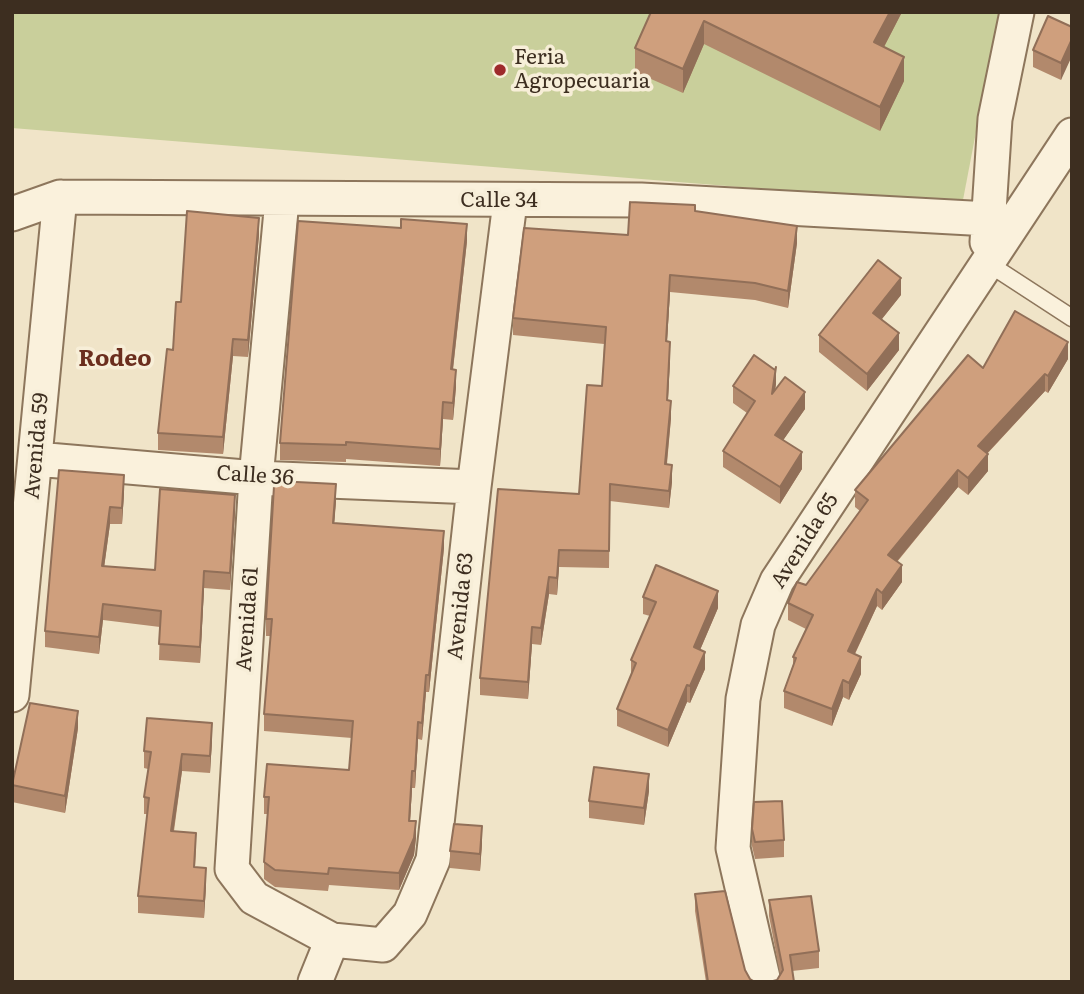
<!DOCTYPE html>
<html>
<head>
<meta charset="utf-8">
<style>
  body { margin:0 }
  #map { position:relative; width:1084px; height:994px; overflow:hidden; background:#f0e4c8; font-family:Literata,serif }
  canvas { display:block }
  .frame { position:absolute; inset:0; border:14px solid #3d2e20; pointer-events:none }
</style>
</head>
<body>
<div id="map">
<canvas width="1084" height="994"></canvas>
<div class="frame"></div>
</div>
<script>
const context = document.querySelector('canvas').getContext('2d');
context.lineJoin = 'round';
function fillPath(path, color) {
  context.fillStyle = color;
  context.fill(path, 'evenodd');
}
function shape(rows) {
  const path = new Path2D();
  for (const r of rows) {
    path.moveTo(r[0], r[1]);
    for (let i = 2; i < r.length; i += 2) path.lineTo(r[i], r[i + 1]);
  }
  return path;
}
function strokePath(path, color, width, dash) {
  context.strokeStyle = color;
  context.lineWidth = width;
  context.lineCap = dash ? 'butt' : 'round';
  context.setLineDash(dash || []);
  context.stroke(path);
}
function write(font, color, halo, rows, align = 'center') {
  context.font = font + ' Literata,serif';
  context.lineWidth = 7;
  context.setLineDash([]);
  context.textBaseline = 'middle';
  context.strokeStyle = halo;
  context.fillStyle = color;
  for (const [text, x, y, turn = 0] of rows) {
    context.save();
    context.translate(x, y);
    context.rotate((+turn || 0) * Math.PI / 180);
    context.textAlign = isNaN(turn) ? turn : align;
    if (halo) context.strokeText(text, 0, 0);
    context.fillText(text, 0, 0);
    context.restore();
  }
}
fillPath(shape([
  [12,12,999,12,962,205,12,128]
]), '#c9cf9b');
const service = shape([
  [986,262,1072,318]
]);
const minor = shape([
  [282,200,256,478,232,869,254,898,332,940,383,945,410,914,433,860,474,487,510,202],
  [12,214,60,197,641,200,989,219],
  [987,242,995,119,1017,12],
  [36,459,256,478,474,487],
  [12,695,60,197],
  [315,982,332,940],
  [764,982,733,848,743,699,758,625,777,581,1072,135]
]);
strokePath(service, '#8d765c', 19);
strokePath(minor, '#8d765c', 37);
strokePath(service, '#faf1dc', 16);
strokePath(minor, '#faf1dc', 33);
fillPath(shape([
  [651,12,902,12,884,47,904,81,880,131,704,44,683,93,635,72,635,48],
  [1072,27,1061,80,1033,67,1033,50],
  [695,211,797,243,788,308,755,300,670,292,667,341,670,359,668,400,671,418,667,464,672,482,669,508,610,501,609,568,559,567,557,595,549,594,541,645,532,644,528,699,480,695,480,678,579,494,602,386,604,344,513,335,513,318,628,235],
  [259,235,248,357,233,356,223,454,158,450,158,433,181,302],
  [467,241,453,370,456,387,453,420,443,419,440,466,346,459,346,462,280,460,280,443],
  [901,295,882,319,899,350,867,391,819,352,819,335],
  [1068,359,1048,393,1045,391,987,454,988,471,968,495,958,487,897,562,902,582,882,610,877,606,855,654,861,674,849,700,843,697,832,726,784,708,784,691,793,665,793,657,806,629,788,620,788,603,806,585,860,511,855,507,855,490,983,368],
  [776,384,775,390,805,409,783,440,802,469,780,504,723,467,723,451,747,413,733,403,733,386],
  [59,470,124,492,122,524,110,524,104,567,155,570,235,511,230,590,204,588,200,663,159,660,160,627,103,620,99,654,45,647,45,631],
  [336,501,334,523,444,548,429,692,426,692,422,740,418,739,415,788,412,788,410,821,416,838,414,855,399,890,329,885,328,891,275,887,264,879,264,862,267,814,264,814,264,797,349,770,352,738,264,731,264,714,271,636,266,636,266,619],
  [643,597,718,608,700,650,705,669,690,703,687,702,668,747,617,726,617,709,631,675,631,660,650,616,643,614],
  [78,728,65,813,12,802,12,785],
  [212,740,210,773,182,771,174,831,196,850,195,867,206,885,204,918,138,913,138,896,147,814,144,814,144,797,148,769,144,768,144,751],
  [649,791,644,825,589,818,589,801],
  [752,829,784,840,784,857,755,859,752,846],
  [482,843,480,871,450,868,450,851],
  [695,894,750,979,755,982,706,982,695,911],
  [769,900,819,951,819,968,792,971,777,980,780,974,769,916]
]), '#b2896c');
fillPath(shape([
  [890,12,902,12,874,66,874,42],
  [704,21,704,44,683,93,683,69],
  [1072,39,1072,56,1061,80,1061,63],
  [904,57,904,81,880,131,880,107],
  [259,218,259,235,248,357,248,340],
  [467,224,467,241,451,386,451,369],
  [797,226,797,243,788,308,788,291],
  [670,275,670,292,666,358,666,341],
  [901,278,901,295,873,330,873,313],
  [899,333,899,350,867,391,867,374],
  [233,339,233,356,223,454,223,437],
  [670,342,670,359,667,417,667,400],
  [1068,342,1068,359,1048,393,1048,376],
  [776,367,776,384,772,410,772,394],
  [456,370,456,387,453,420,453,403],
  [1045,374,1045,391,978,463,978,446],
  [805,392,805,409,775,452,775,435],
  [671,401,671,418,665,481,665,464],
  [443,402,443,419,440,466,440,449],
  [802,452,802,469,780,504,780,487],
  [988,454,988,471,968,495,968,478],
  [672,465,672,482,669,508,669,491],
  [958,470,958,487,888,572,888,555],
  [124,475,124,492,122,524,122,508],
  [336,484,336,501,333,540,333,523],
  [235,495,235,511,230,590,230,573],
  [110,507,110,524,102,583,102,566],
  [444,531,444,548,429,692,429,675],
  [559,550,559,567,557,595,557,578],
  [902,565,902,582,882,610,882,593],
  [204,571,204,588,200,663,200,647],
  [549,577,549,594,541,645,541,628],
  [877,589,877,606,848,668,848,651],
  [718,591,718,608,694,664,694,647],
  [103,604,103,620,99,654,99,637],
  [532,627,532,644,528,699,528,682],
  [705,652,705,669,690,703,690,686],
  [861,657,861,674,849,700,849,683],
  [426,675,426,692,422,740,422,723],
  [843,680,843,697,832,726,832,709],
  [687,685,687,702,668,747,668,730],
  [78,711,78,728,65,813,65,796],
  [418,722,418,739,415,788,415,771],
  [212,723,212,740,210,773,210,756],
  [182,754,182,771,171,848,171,831],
  [412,771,412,788,409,838,409,821],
  [649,774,649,791,644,825,644,808],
  [416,821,416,838,414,855,399,890,399,873],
  [482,826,482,843,480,871,480,854],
  [206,868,206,885,204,918,204,901]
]), '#916f58');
const building = shape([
  [651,12,890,12,874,42,904,57,880,107,704,21,683,69,635,48,651,12],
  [1048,16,1072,27,1072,39,1061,63,1033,50,1048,16],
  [630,202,695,205,695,211,797,226,788,291,755,283,670,275,666,341,670,342,667,400,671,401,665,464,672,465,669,491,610,484,609,551,559,550,557,578,549,577,541,628,532,627,528,682,480,678,498,489,579,494,587,385,602,386,606,327,513,318,524,228,628,235,630,202],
  [187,211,259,218,248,340,233,339,223,437,158,433,167,349,173,350,176,302,181,302,187,211],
  [401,219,467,224,451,369,456,370,453,403,443,402,440,449,346,442,346,445,280,443,298,221,401,228,401,219],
  [878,260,901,278,873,313,899,333,867,374,819,335,878,260],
  [1015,311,1068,342,1048,376,1045,374,978,446,988,454,968,478,958,470,888,555,902,565,882,593,877,589,848,651,861,657,849,683,843,680,832,709,784,691,796,658,793,657,813,615,788,603,797,582,806,585,868,500,855,490,968,355,983,368,1015,311],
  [754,355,775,370,776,367,772,394,785,377,805,392,775,435,802,452,780,487,723,451,755,401,733,386,754,355],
  [59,470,124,475,122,508,110,507,102,566,155,570,160,489,235,495,230,573,204,571,200,647,159,644,161,611,103,604,99,637,45,631,59,470],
  [277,481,336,484,333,523,444,531,429,675,426,675,422,723,418,722,415,771,412,771,409,821,416,821,414,838,399,873,329,868,328,874,275,870,264,862,269,797,264,797,267,764,349,770,353,721,264,714,272,619,266,619,274,486,277,486,277,481],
  [656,565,718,591,694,647,705,652,690,686,687,685,668,730,617,709,636,663,631,660,656,602,643,597,656,565],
  [30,703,78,711,65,796,12,785,30,703],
  [147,718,212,723,210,756,182,754,171,831,196,833,194,867,206,868,204,901,138,896,149,798,144,797,151,752,144,751,147,718],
  [594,767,649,774,644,808,589,801,594,767],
  [782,801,784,840,755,842,752,829,754,802,782,801],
  [454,824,482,826,480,854,450,851,454,824],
  [725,891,745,970,750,979,755,982,708,982,695,894,725,891],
  [811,896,819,951,790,955,794,982,769,982,777,980,783,970,769,900,811,896]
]);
fillPath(building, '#cf9f7d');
strokePath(building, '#916f58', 2);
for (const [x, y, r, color] of [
  [500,70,7,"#9e2a2b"]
]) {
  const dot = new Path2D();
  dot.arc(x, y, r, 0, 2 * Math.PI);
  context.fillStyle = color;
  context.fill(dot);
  strokePath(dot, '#f7eed8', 2.5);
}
write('21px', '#3d2e20', '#f7eed8', [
  ["Feria",514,58],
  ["Agropecuaria",514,82]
], 'left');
write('21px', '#3d2e20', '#f7eed8', [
  ["Calle 34",499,201],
  ["Avenida 59",37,446,-85],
  ["Calle 36",255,476,4],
  ["Avenida 65",805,541,-58],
  ["Avenida 63",461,606,-84],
  ["Avenida 61",248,619,-86]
]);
write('bold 23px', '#6b2e1e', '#f7eed8', [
  ["Rodeo",115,359]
]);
</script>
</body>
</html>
